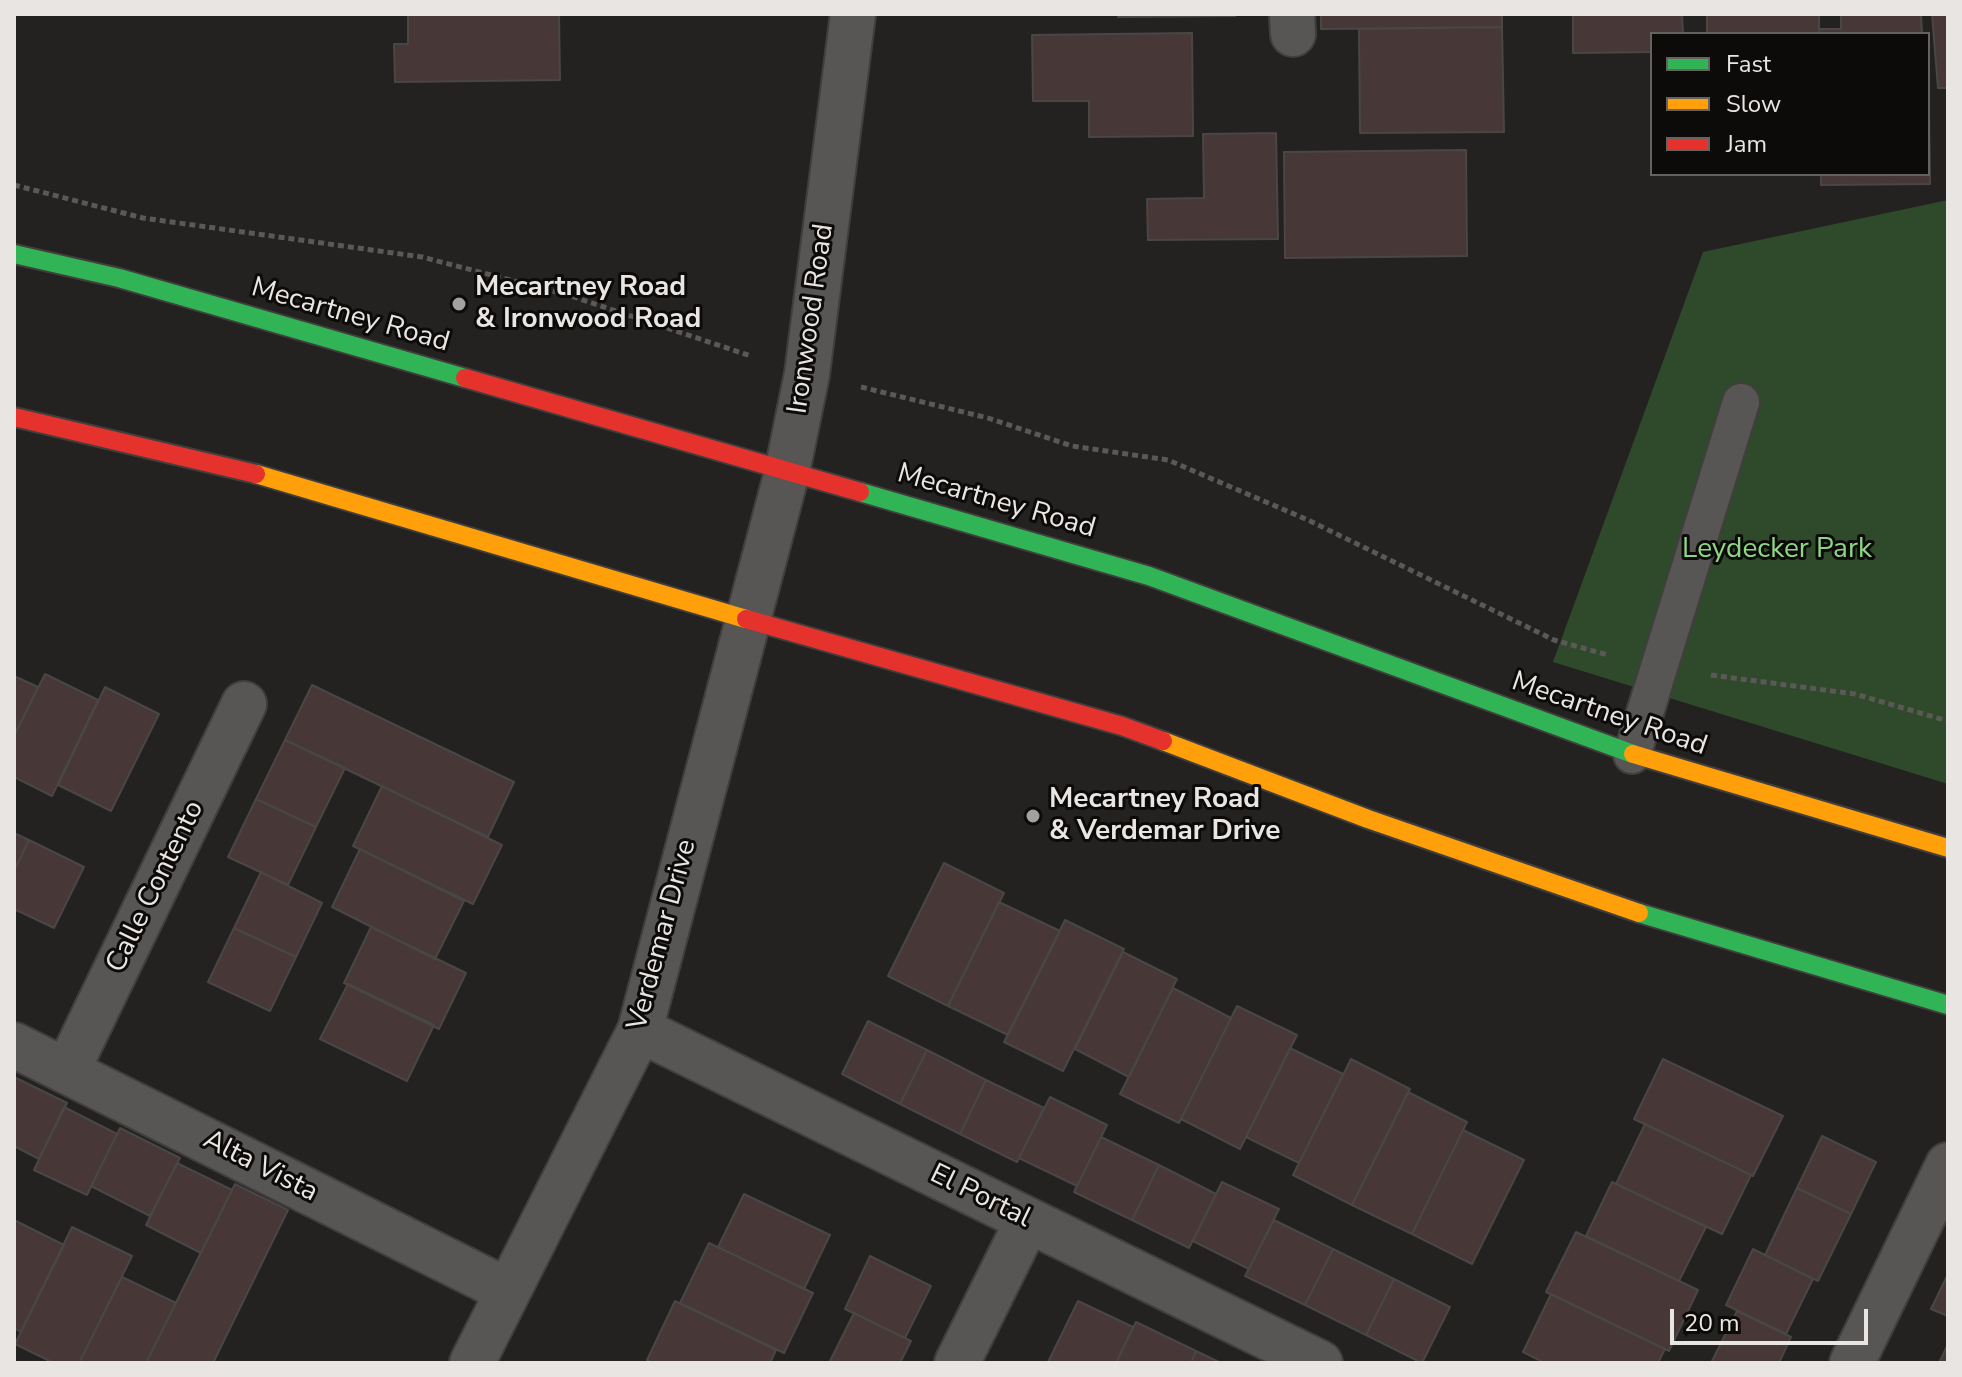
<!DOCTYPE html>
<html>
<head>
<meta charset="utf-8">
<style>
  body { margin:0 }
  #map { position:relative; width:1962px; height:1377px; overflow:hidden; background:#242220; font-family:"Nunito Sans",sans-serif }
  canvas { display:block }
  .frame { position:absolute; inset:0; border:16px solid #e8e5e2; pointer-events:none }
  .legend { position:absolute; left:1650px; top:32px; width:280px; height:144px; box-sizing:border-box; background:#0d0b0a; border:2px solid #656260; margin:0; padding:10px 14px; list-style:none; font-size:24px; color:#e8e5e2 }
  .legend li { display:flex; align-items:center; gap:16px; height:40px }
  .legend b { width:40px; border:2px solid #656260 }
  .scale { position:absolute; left:1670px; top:1309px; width:198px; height:36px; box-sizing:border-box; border:4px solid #e8e5e2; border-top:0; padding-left:10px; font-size:24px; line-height:28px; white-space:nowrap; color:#e8e5e2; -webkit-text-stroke:6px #0d0b0a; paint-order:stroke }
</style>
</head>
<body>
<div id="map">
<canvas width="1962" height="1377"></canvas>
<div class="frame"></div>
<ul class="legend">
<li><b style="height:10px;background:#30b455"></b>Fast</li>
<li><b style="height:10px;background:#ff9f0a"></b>Slow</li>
<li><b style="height:10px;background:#e5322d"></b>Jam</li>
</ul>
<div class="scale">20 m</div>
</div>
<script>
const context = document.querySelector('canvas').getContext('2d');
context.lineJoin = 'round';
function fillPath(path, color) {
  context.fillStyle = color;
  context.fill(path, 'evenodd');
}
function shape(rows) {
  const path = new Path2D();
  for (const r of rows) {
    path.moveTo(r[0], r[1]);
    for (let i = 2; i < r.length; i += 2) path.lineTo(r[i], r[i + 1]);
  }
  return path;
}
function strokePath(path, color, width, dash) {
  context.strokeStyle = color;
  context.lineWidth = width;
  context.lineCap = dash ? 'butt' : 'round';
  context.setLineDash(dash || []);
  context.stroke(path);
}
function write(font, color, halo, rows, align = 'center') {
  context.font = font + ' "Nunito Sans",sans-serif';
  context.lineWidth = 6;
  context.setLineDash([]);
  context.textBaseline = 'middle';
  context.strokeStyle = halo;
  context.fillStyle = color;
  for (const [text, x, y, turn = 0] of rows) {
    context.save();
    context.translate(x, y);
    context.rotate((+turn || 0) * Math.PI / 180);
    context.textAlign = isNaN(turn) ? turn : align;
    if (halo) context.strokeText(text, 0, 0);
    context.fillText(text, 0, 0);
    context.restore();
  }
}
fillPath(shape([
  [1948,200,1948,784,1553,662,1703,252]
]), '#2f4a2b');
const building = shape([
  [408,14,559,14,560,80,395,82,394,44,408,44,408,14],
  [1118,14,1235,14,1235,16,1118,17,1118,14],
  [1321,14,1502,14,1502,27,1321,29,1321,14],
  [1573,14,1682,14,1683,34,1652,34,1652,52,1573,53,1573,14],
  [1707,14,1819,14,1819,34,1707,34,1707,14],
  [1841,14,1921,14,1922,34,1819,34,1819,29,1841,29,1841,14],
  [1932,14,1948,14,1948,88,1938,88,1932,14],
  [1502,27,1504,132,1360,133,1359,29,1502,27],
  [1192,33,1193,136,1089,137,1089,101,1033,101,1032,35,1192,33],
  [1929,113,1930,184,1821,185,1821,174,1928,174,1929,113],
  [1276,133,1278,239,1148,240,1147,199,1204,198,1203,134,1276,133],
  [1466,150,1467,256,1285,258,1284,152,1466,150],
  [45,674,98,700,52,796,14,777,14,736,45,674],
  [14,676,38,687,14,736,14,676],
  [312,685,514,782,488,837,285,740,312,685],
  [105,687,159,714,111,811,58,785,105,687],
  [285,740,345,768,316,827,256,799,285,740],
  [382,786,502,845,473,904,353,846,382,786],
  [256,799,316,827,288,885,228,857,256,799],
  [14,833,29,840,14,871,14,833],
  [29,840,84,867,54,928,14,909,14,871,29,840],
  [360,849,464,901,435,959,332,907,360,849],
  [944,863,1004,893,948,1006,888,976,944,863],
  [261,872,322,903,296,957,234,928,261,872],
  [999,902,1060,931,1008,1035,948,1006,999,902],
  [1065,920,1124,949,1063,1071,1004,1042,1065,920],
  [371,927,466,973,439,1029,344,983,371,927],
  [234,928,296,957,270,1011,208,982,234,928],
  [1123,952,1177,979,1129,1077,1075,1049,1123,952],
  [348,984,434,1025,407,1081,320,1039,348,984],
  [1173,988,1231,1018,1179,1123,1120,1094,1173,988],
  [1237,1006,1297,1035,1240,1149,1181,1119,1237,1006],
  [868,1021,927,1050,900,1104,842,1074,868,1021],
  [1290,1048,1343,1074,1299,1163,1246,1137,1290,1048],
  [927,1050,986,1080,960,1134,900,1104,927,1050],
  [1351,1059,1410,1089,1352,1205,1293,1175,1351,1059],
  [1663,1059,1783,1116,1753,1176,1634,1119,1663,1059],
  [14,1077,67,1103,39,1159,14,1146,14,1077],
  [986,1080,1044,1108,1017,1162,960,1134,986,1080],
  [1408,1092,1467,1122,1412,1234,1352,1205,1408,1092],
  [1050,1097,1107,1125,1077,1186,1019,1158,1050,1097],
  [64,1107,117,1134,87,1195,34,1170,64,1107],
  [1645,1124,1751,1175,1722,1234,1616,1184,1645,1124],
  [120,1128,180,1158,150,1216,91,1186,120,1128],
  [1463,1130,1524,1160,1472,1264,1412,1234,1463,1130],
  [1822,1136,1876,1162,1851,1214,1797,1188,1822,1136],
  [1101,1137,1159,1165,1132,1220,1074,1192,1101,1137],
  [177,1163,232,1190,201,1253,146,1225,177,1163],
  [1159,1165,1216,1194,1189,1248,1132,1220,1159,1165],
  [1222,1182,1279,1209,1249,1269,1193,1241,1222,1182],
  [1612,1182,1706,1227,1679,1281,1586,1236,1612,1182],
  [235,1184,288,1210,213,1363,146,1363,235,1184],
  [1797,1188,1851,1214,1818,1281,1765,1255,1797,1188],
  [744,1194,830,1235,804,1289,718,1247,744,1194],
  [14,1220,64,1245,21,1332,14,1328,14,1220],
  [1274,1220,1333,1249,1305,1305,1245,1276,1274,1220],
  [72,1227,132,1256,79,1363,54,1363,15,1344,72,1227],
  [1576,1232,1698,1290,1669,1351,1546,1292,1576,1232],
  [709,1243,813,1293,784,1353,680,1303,709,1243],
  [1333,1249,1394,1279,1366,1335,1305,1305,1333,1249],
  [1753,1249,1813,1279,1786,1334,1726,1305,1753,1249],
  [870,1256,931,1286,905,1338,845,1309,870,1256],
  [1948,1274,1948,1316,1931,1309,1948,1274],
  [122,1277,176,1303,146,1363,79,1363,122,1277],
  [1394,1279,1450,1307,1422,1363,1366,1335,1394,1279],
  [1551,1294,1665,1349,1658,1363,1545,1363,1523,1352,1551,1294],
  [675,1301,776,1350,770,1363,653,1363,647,1360,675,1301],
  [1078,1301,1133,1327,1116,1363,1048,1362,1078,1301],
  [1737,1311,1791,1337,1779,1363,1711,1363,1737,1311],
  [854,1313,911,1341,900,1363,829,1363,854,1313],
  [1136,1322,1196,1351,1191,1363,1116,1363,1136,1322],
  [1948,1344,1948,1363,1939,1363,1948,1344],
  [1196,1351,1221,1363,1191,1363,1196,1351]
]);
fillPath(building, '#473737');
strokePath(building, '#494746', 2);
const lane = shape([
  [1632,755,1741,402]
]);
const street = shape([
  [1292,14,1293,34],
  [640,1030,1320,1363],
  [14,1045,506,1290],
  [67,1071,244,704],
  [472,1363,640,1030,787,472,807,374,853,14],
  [957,1363,1028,1220],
  [1852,1363,1948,1165]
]);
const fast = shape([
  [14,254,119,278,465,378],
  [860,492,1149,576,1633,754],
  [1639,913,1948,1005]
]);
const slow = shape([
  [256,474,746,619],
  [1163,741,1368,819,1639,913],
  [1633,754,1948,848]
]);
const jam = shape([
  [465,378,860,492],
  [14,417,256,474],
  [746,619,1122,726,1163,741]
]);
strokePath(lane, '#413f3d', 40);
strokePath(street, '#413f3d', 48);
strokePath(fast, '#413f3d', 22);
strokePath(slow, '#413f3d', 22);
strokePath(jam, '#413f3d', 22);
strokePath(shape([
  [14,185,143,218,422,257,568,295,751,356],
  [861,387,988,418,1072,446,1168,460,1308,520,1554,640,1608,655],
  [1711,675,1855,694,1948,721]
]), '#5b5958', 5, [6, 4]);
strokePath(lane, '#585654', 36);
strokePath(street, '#585654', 44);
strokePath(fast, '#30b455', 18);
strokePath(slow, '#ff9f0a', 18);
strokePath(jam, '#e5322d', 18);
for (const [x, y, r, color] of [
  [459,304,8,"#a3a19e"],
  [1033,816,8,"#a3a19e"]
]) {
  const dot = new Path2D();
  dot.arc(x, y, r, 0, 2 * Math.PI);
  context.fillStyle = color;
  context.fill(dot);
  strokePath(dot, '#0d0b0a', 3);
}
write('bold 28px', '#e8e5e2', '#0d0b0a', [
  ["Mecartney Road",475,288],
  ["& Ironwood Road",475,320],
  ["Mecartney Road",1049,800],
  ["& Verdemar Drive",1049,832]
], 'left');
write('28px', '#e8e5e2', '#0d0b0a', [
  ["Mecartney Road",350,316,16],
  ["Ironwood Road",812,319,-82],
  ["Mecartney Road",996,502,16],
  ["Mecartney Road",1609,715,19],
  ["Calle Contento",156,887,-64],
  ["Verdemar Drive",663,935,-75],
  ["Alta Vista",260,1167,27],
  ["El Portal",980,1197,26]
]);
write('28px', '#8cd684', '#0d0b0a', [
  ["Leydecker Park",1777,550]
]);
</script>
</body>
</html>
